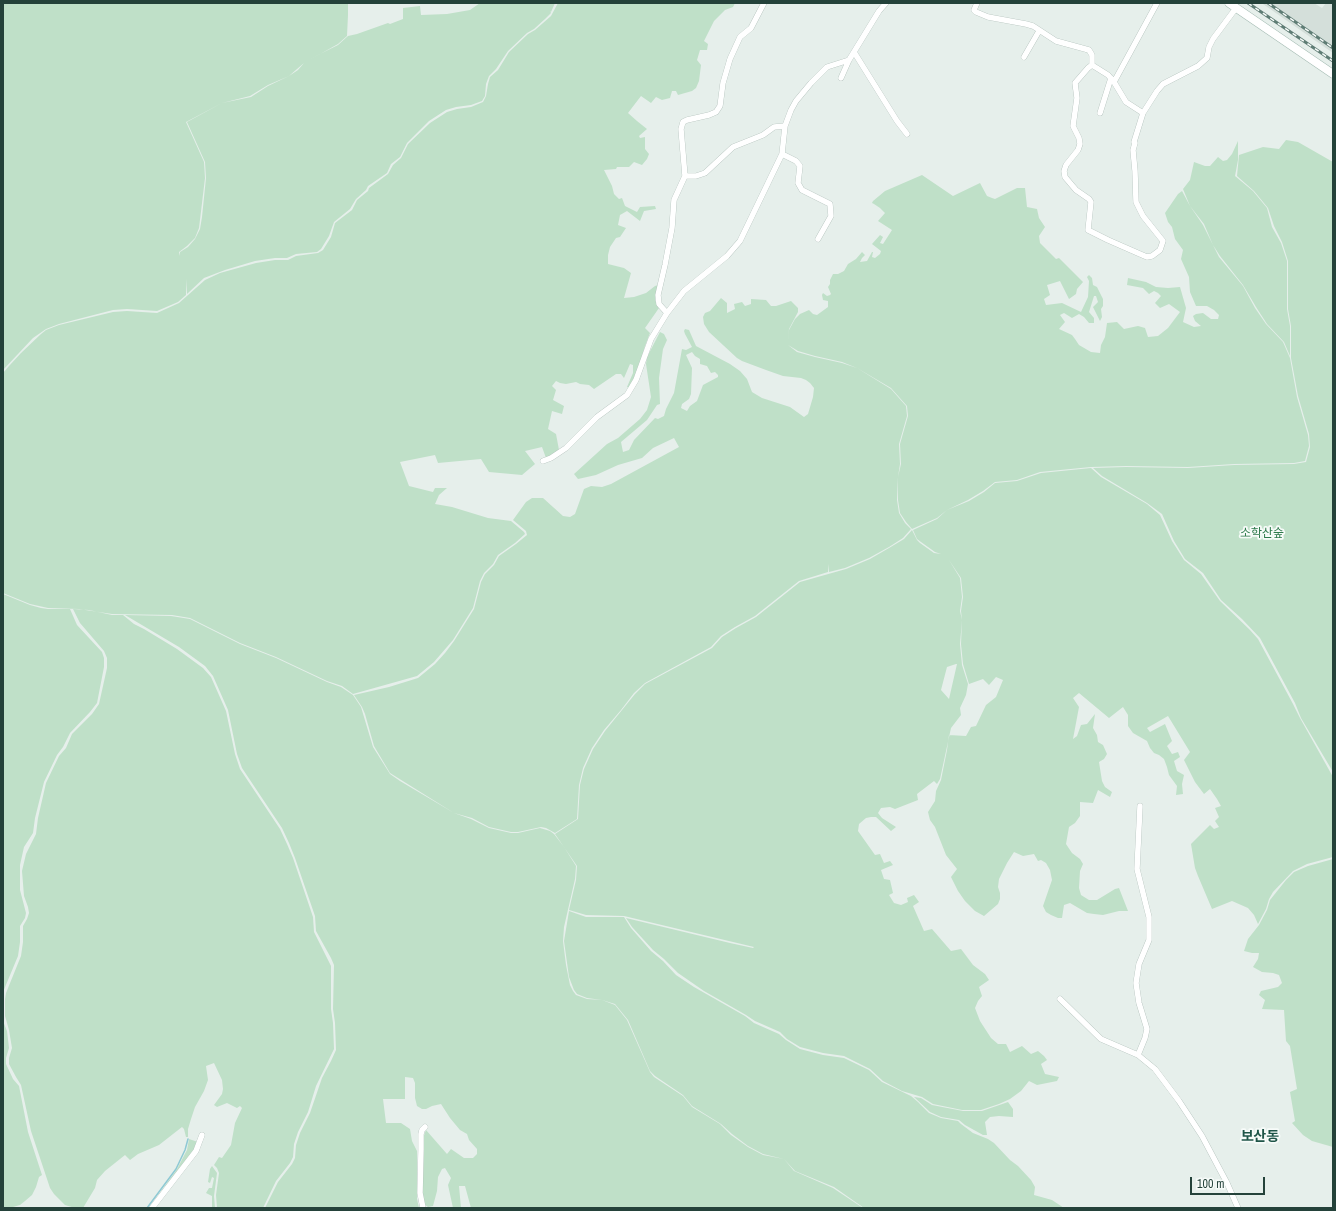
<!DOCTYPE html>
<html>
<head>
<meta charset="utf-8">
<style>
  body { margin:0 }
  #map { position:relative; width:1336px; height:1211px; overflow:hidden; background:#e6efeb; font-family:"Archivo Narrow",sans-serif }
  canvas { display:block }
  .frame { position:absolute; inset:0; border:4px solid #24423a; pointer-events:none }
  .scale { position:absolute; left:1190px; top:1177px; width:75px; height:18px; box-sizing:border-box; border:2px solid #24423a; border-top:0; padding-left:5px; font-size:12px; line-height:14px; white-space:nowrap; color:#24423a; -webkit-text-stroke:3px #f7fbf9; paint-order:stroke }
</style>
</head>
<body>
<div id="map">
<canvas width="1336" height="1211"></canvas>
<div class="frame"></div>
<div class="scale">100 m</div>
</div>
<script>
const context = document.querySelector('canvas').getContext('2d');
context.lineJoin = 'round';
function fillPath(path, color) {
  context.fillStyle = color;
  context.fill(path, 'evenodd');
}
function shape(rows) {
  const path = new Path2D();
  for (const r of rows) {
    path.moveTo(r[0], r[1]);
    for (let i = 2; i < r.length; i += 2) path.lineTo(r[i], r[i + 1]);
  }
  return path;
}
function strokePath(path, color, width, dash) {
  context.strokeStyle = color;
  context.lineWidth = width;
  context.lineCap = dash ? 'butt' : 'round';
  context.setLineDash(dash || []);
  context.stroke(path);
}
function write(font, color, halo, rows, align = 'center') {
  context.font = font + ' "Archivo Narrow","Noto Sans KR",sans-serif';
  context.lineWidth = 3.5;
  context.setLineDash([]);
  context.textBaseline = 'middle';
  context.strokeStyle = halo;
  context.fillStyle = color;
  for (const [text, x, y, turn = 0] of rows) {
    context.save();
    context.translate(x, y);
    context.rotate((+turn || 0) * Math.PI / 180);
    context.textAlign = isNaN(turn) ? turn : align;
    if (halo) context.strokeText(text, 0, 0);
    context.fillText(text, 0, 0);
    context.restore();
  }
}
fillPath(shape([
  [1263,3,1314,3,1322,8,1326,3,1333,3,1333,53,1263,4]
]), '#d4dfda');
fillPath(shape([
  [3,3,348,3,348,15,347,36,338,44,304,63,297,69,289,76,268,85,250,96,222,103,186,122,204,162,205,178,199,228,195,238,187,246,179,252,179,256,186,279,186,295,178,302,157,311,127,309,113,310,59,324,46,329,33,338,3,370],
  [480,3,555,3,551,12,550,11,551,13,545,19,534,29,527,33,508,51,496,69,489,76,486,84,485,96,482,101,471,105,456,107,446,110,429,121,407,143,400,157,391,164,387,173,368,186,366,190,356,199,350,209,334,222,329,236,321,249,317,252,296,254,287,258,275,258,255,261,225,270,204,278,187,294,186,279,179,256,180,252,188,247,195,239,200,229,202,217,206,178,205,162,187,122,222,103,251,97,268,86,289,76,298,70,304,63,320,54,338,45,348,36,357,34,388,23,390,24,403,19,403,8,420,6,421,15,447,14,470,10],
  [558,3,735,3,733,7,725,10,714,21,704,41,708,44,707,50,700,50,697,60,701,65,699,81,696,88,692,91,678,95,676,91,672,91,670,98,662,100,656,97,651,103,641,96,628,113,637,121,647,129,639,136,640,138,645,137,645,149,649,154,647,159,642,165,634,162,629,167,617,167,616,169,604,170,612,186,614,194,619,199,622,198,625,206,637,212,640,207,655,206,656,209,644,211,640,221,627,211,620,215,618,225,626,228,620,237,616,238,610,247,608,255,608,264,624,268,631,273,624,298,634,297,646,293,655,286,658,285,655,300,659,308,645,328,650,333,645,346,639,367,629,388,627,387,633,373,633,365,630,364,624,378,621,374,616,374,594,389,589,385,580,384,576,382,566,384,560,383,556,381,552,386,556,390,553,400,564,406,562,414,552,411,548,429,556,434,559,450,546,458,542,447,525,451,535,464,522,475,489,472,481,459,438,463,435,455,400,462,409,486,433,492,435,488,447,488,439,495,435,504,452,507,488,518,511,521,524,532,525,534,515,543,498,555,493,564,484,573,480,581,473,608,453,640,434,662,417,676,353,694,342,686,327,681,276,657,240,643,190,618,172,615,112,614,79,609,48,608,30,604,3,593,3,373,9,366,10,367,9,366,21,353,41,334,46,330,59,325,113,312,127,311,157,313,179,303,205,280,220,273,256,263,275,260,288,260,296,256,318,253,323,250,331,237,335,223,352,210,357,200,368,191,369,188,388,174,393,165,401,158,408,144,430,123,447,112,457,109,471,107,483,102,486,96,488,84,490,77,498,70,509,52,528,34,535,30,551,16],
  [1286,140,1298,142,1333,162,1333,772,1301,718,1295,703,1260,638,1242,619,1221,600,1203,573,1185,559,1174,541,1162,514,1147,503,1102,476,1093,468,1126,467,1188,468,1234,465,1294,464,1306,462,1310,447,1309,434,1298,396,1291,358,1291,326,1288,309,1288,261,1282,242,1274,226,1268,208,1254,191,1237,176,1239,155,1263,147,1279,149],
  [1238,141,1238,160,1235,176,1253,191,1267,208,1272,227,1281,243,1287,261,1287,309,1290,326,1290,356,1284,342,1267,324,1256,307,1243,285,1220,256,1213,245,1204,224,1190,206,1183,189,1190,180,1194,162,1205,166,1210,166,1218,157,1223,161,1227,160,1232,154],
  [922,175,953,196,980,183,987,196,992,198,995,199,1017,188,1025,188,1027,207,1037,209,1039,218,1045,227,1039,236,1040,243,1056,259,1059,258,1083,282,1077,289,1076,294,1069,299,1060,281,1047,285,1050,295,1044,299,1046,305,1062,303,1081,312,1088,297,1089,281,1087,277,1089,275,1092,278,1093,285,1097,287,1103,299,1103,306,1101,309,1102,317,1100,321,1093,307,1098,302,1096,296,1094,296,1089,312,1094,318,1094,323,1089,323,1084,317,1079,314,1072,318,1064,313,1060,315,1065,322,1059,329,1072,335,1075,339,1079,345,1091,352,1100,353,1101,345,1105,337,1107,323,1117,322,1124,329,1138,326,1145,328,1148,337,1158,336,1168,328,1180,312,1169,304,1160,308,1155,303,1161,296,1158,293,1154,291,1149,294,1143,288,1127,285,1128,278,1146,282,1156,287,1168,288,1180,287,1186,308,1183,322,1194,327,1201,326,1195,321,1193,316,1196,314,1203,313,1211,319,1218,319,1219,315,1214,310,1207,306,1196,306,1190,292,1189,277,1181,259,1183,250,1175,239,1172,227,1168,222,1165,213,1178,194,1182,191,1190,206,1203,225,1219,257,1243,286,1255,308,1266,324,1283,342,1290,358,1297,397,1308,435,1309,446,1305,461,1294,463,1234,464,1188,467,1126,466,1091,467,1040,472,1017,480,995,482,983,491,968,500,947,510,937,518,912,529,906,522,900,513,898,500,898,477,901,464,900,444,908,416,907,406,891,388,857,368,842,362,815,356,798,351,788,345,797,352,815,357,842,363,857,368,891,389,906,406,907,416,899,444,900,464,898,477,897,500,899,513,905,523,911,529,903,538,889,547,869,558,845,568,829,572,829,564,828,572,799,581,755,616,735,627,721,636,711,647,645,683,634,693,621,710,604,730,592,748,583,768,579,785,577,819,555,833,546,828,541,827,518,832,511,832,489,827,472,818,454,813,390,773,374,746,365,714,362,707,354,695,389,687,418,678,435,664,445,653,454,641,474,609,481,582,485,574,494,565,499,556,516,544,527,535,526,531,513,520,526,502,532,498,543,498,563,516,570,517,575,514,584,489,591,486,602,487,611,484,679,447,674,438,653,448,642,458,618,465,596,475,578,479,574,474,607,444,618,438,640,419,647,410,651,397,646,364,647,357,660,332,664,334,667,340,663,349,659,378,660,404,657,405,647,420,621,442,623,452,629,450,634,440,655,418,658,419,664,416,666,409,674,393,682,349,686,350,692,347,685,334,684,331,685,329,689,330,696,346,730,364,740,371,747,379,752,392,762,398,790,407,804,417,808,414,813,397,814,388,810,383,806,380,801,378,783,376,766,370,742,361,737,358,709,332,704,324,703,317,705,313,710,311,721,298,727,303,727,313,735,309,734,304,742,302,745,306,751,304,751,299,766,300,771,306,776,306,791,301,798,308,798,312,789,329,788,342,789,330,795,319,800,314,809,310,813,314,817,315,828,307,828,301,823,300,822,295,823,293,827,296,830,295,831,294,828,287,830,284,830,280,833,274,838,274,844,271,848,264,856,259,862,252,865,255,862,258,860,262,867,261,872,252,873,252,872,257,875,258,880,254,881,251,872,244,880,235,883,237,880,243,883,244,892,230,878,221,885,213,880,208,874,204,872,203,873,201,885,191],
  [692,352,695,356,700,359,700,364,707,366,711,373,715,372,718,375,718,377,703,385,697,401,690,406,687,411,681,408,682,404,689,399,691,394,692,368,686,355],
  [1091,468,1101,477,1147,504,1160,515,1172,541,1184,560,1201,574,1220,601,1250,630,1258,639,1293,704,1300,718,1333,777,1333,857,1307,864,1293,871,1273,892,1269,899,1266,909,1258,924,1254,915,1248,908,1232,901,1212,909,1198,876,1195,868,1191,844,1210,825,1214,829,1219,827,1215,821,1219,817,1215,808,1221,806,1217,799,1210,789,1204,794,1195,782,1184,760,1190,752,1168,716,1147,728,1150,732,1165,724,1172,741,1167,746,1172,754,1178,752,1180,757,1174,761,1177,771,1184,775,1182,784,1183,794,1176,795,1177,786,1169,775,1167,767,1164,759,1159,755,1154,753,1150,748,1147,741,1133,733,1128,726,1128,715,1123,707,1109,718,1079,693,1073,698,1079,707,1073,739,1077,736,1081,725,1087,724,1095,714,1093,728,1097,735,1098,742,1103,745,1107,754,1104,759,1099,762,1102,781,1105,787,1112,792,1110,797,1098,790,1093,803,1080,802,1080,816,1075,823,1069,827,1066,844,1072,853,1080,859,1083,864,1080,871,1079,888,1081,895,1089,900,1097,900,1115,889,1119,888,1128,911,1119,911,1103,915,1094,914,1087,913,1070,903,1064,905,1062,918,1058,918,1051,915,1046,912,1043,906,1052,880,1050,870,1046,863,1041,860,1038,861,1034,854,1023,856,1014,852,1007,863,999,879,998,887,1000,893,1000,899,998,904,984,916,975,911,965,901,958,891,951,877,957,869,946,855,935,827,930,820,928,812,935,801,936,791,941,780,947,750,949,735,966,736,971,727,976,726,986,705,996,697,1003,680,996,677,989,685,983,679,969,684,963,664,961,644,962,620,961,611,963,597,961,578,949,560,941,554,935,552,921,542,917,539,913,530,937,519,947,510,969,501,984,492,995,483,1017,481,1041,473],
  [912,530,917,540,920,543,934,553,941,554,949,560,960,578,962,597,960,611,962,620,960,644,962,665,968,684,966,695,960,708,961,715,951,728,940,779,937,784,934,781,917,794,918,800,895,809,890,807,881,808,878,813,882,818,896,827,891,831,876,817,871,817,866,818,859,824,858,831,875,855,880,854,884,863,890,861,893,865,881,870,884,879,890,880,893,893,889,895,894,903,901,905,908,902,907,898,914,895,919,902,913,906,924,931,932,929,951,951,961,949,973,965,985,974,989,980,979,987,982,996,978,1001,975,1008,980,1021,991,1038,998,1044,1006,1044,1010,1052,1022,1046,1031,1054,1038,1051,1044,1056,1047,1060,1041,1064,1045,1074,1059,1077,1057,1081,1037,1085,1029,1081,1021,1091,1010,1099,999,1104,981,1110,962,1110,933,1104,922,1097,902,1091,883,1081,870,1069,844,1056,823,1053,800,1047,787,1039,780,1032,755,1021,746,1015,704,991,678,973,664,959,653,950,632,927,626,918,730,943,753,948,754,947,624,916,586,915,569,910,576,880,577,866,555,834,578,819,580,785,584,769,593,749,605,731,622,710,635,694,645,684,712,648,722,637,736,628,756,617,800,582,846,569,870,559,889,548,904,539],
  [956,664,957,664,949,699,941,690,947,667],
  [3,594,30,605,41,608,48,609,70,609,77,625,102,652,104,658,104,667,97,703,90,712,70,733,63,747,57,755,44,782,35,818,33,833,24,847,20,865,20,890,26,913,25,918,20,926,20,942,18,956,3,992],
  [73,609,89,610,112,615,123,615,134,624,144,629,177,649,203,668,211,677,226,711,235,754,240,769,280,829,287,844,293,858,313,917,314,932,331,966,331,1009,333,1023,334,1049,316,1086,308,1112,298,1132,294,1144,293,1157,290,1163,276,1181,263,1208,217,1208,216,1195,219,1173,217,1168,214,1165,219,1157,222,1158,231,1145,235,1123,242,1108,240,1106,237,1108,227,1103,217,1107,214,1105,222,1094,223,1089,222,1080,214,1063,206,1066,208,1080,204,1091,195,1107,191,1119,188,1129,188,1137,186,1137,184,1129,182,1127,159,1145,138,1154,130,1160,125,1155,105,1171,97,1180,95,1188,83,1208,75,1208,65,1205,54,1194,50,1188,31,1131,21,1085,16,1077,9,1064,9,1058,12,1048,9,1030,5,1016,5,999,6,993,21,956,23,942,23,926,27,919,29,913,28,907,24,896,22,871,26,854,36,834,38,818,46,783,59,756,66,748,72,734,92,714,99,704,107,668,107,658,104,651,80,623],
  [125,615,171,616,190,619,240,644,276,658,327,682,341,687,353,695,361,707,373,747,390,774,400,781,454,813,471,819,489,828,511,833,518,833,540,828,550,831,554,834,564,847,576,866,575,879,564,927,563,941,566,965,570,985,573,991,576,995,587,999,602,1000,615,1005,627,1020,650,1072,654,1077,683,1096,692,1107,720,1124,731,1135,748,1147,763,1155,784,1159,794,1171,833,1188,863,1208,471,1208,465,1186,459,1186,461,1208,453,1208,448,1185,451,1178,445,1168,442,1169,438,1177,437,1191,433,1206,428,1207,424,1204,423,1195,423,1138,426,1130,447,1154,451,1149,464,1158,473,1158,477,1154,477,1149,469,1140,467,1134,460,1130,450,1118,441,1104,432,1106,426,1109,422,1109,417,1106,415,1098,415,1083,413,1078,405,1077,405,1099,383,1099,386,1123,401,1123,410,1129,412,1141,417,1151,417,1199,419,1208,265,1208,278,1182,292,1164,295,1158,296,1145,300,1133,310,1113,322,1078,331,1061,336,1050,335,1023,333,1009,334,965,331,958,316,931,315,916,295,858,289,843,282,828,242,768,237,754,228,710,213,676,205,666,179,647],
  [1333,859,1333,1147,1312,1141,1303,1135,1292,1123,1295,1121,1290,1092,1297,1089,1290,1046,1286,1041,1284,1010,1262,1009,1265,1000,1259,995,1261,991,1278,987,1282,983,1279,975,1273,973,1262,972,1253,967,1258,959,1259,953,1252,953,1244,951,1248,939,1259,925,1267,910,1270,900,1286,880,1294,872,1308,866],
  [569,911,586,917,624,917,631,928,651,951,663,961,676,975,694,987,745,1016,754,1023,779,1034,786,1040,800,1049,823,1055,844,1058,869,1070,882,1082,911,1096,918,1102,929,1113,941,1118,958,1121,961,1124,973,1133,988,1139,994,1143,1010,1160,1018,1166,1031,1180,1035,1187,1034,1195,1052,1200,1064,1208,864,1208,834,1187,795,1171,784,1159,763,1154,748,1146,732,1134,721,1124,692,1106,683,1095,655,1076,650,1071,628,1020,615,1004,602,1000,587,998,577,994,574,990,569,977,564,941],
  [3,1021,7,1031,9,1048,6,1058,6,1064,13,1079,19,1086,28,1132,42,1175,39,1177,36,1187,32,1195,25,1201,20,1205,13,1207,13,1208,3,1208],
  [914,1097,921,1098,932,1105,963,1111,982,1111,1008,1102,1013,1109,1013,1117,999,1116,990,1117,985,1122,987,1135,983,1135,965,1125,959,1120,941,1117,930,1112],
  [189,1139,198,1142,195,1150,151,1208,149,1208,177,1169,187,1150],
  [212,1166,217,1173,214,1196,215,1208,212,1208,212,1196,206,1193,209,1188,212,1188,214,1178,212,1177,210,1183,208,1182,210,1169]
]), '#bfe0c8');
strokePath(shape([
  [147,1208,176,1169,185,1150,188,1139]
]), '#8ec9d4', 1.5);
const minor = shape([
  [977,3,974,10,976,12,988,17,1026,24,1033,26,1056,41,1089,50,1092,55,1092,65,1108,75,1114,82,1126,102,1143,113],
  [854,52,897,121,907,134],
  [1024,57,1039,31],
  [1092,65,1088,68,1075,83,1077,98,1073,126,1079,138,1080,144,1078,150,1066,165,1064,171,1065,177,1076,190,1089,199,1091,202,1088,230,1108,240,1140,254,1147,257,1152,256,1160,250,1163,241,1143,216,1136,202,1135,171,1133,150,1135,143,1134,142,1143,113,1157,91,1163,84,1198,66,1207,58,1209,47,1213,39,1236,8],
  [841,78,849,60,879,11,886,3],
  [1114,82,1157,3],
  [1100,113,1111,78],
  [782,154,796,161,800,166,798,183,802,190,830,204,831,216,818,239],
  [685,176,696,176,705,173,733,147,763,135,774,127,785,126],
  [667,313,659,304,658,295,665,265,672,228,674,200,685,176,681,129,683,122,687,120,709,115,716,112,720,106,723,83,730,59,740,37,751,28,764,3],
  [543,461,551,458,566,448,597,417,627,395,636,380,651,339,667,313,684,291,727,256,740,241,782,154,785,126,791,110,796,101,811,83,827,67,849,60],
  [1060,999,1101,1039,1138,1055,1155,1069,1179,1101,1202,1136,1227,1183,1238,1208],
  [1138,1055,1145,1038,1147,1029,1139,1003,1136,983,1139,964,1149,940,1149,917,1137,869,1140,806],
  [152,1208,196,1151,202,1135],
  [423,1208,420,1193,421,1150,421,1134,422,1130,425,1127]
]);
const secondary = shape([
  [1229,3,1333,74]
]);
strokePath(minor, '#a8b8b2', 6);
strokePath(secondary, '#a4bbb3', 9);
strokePath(minor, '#fff', 5.5);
strokePath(secondary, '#fff', 8);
const rail = shape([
  [1248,3,1333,61],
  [1268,3,1333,48]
]);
strokePath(rail, '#5f7d75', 3);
strokePath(rail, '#f7fbf9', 1.5, [4.5]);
write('12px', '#2d7a4b', '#f7fbf9', [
  ["소학산숲",1262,534]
]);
write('bold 14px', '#1f5548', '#f7fbf9', [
  ["보산동",1260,1137]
]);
</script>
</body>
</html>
